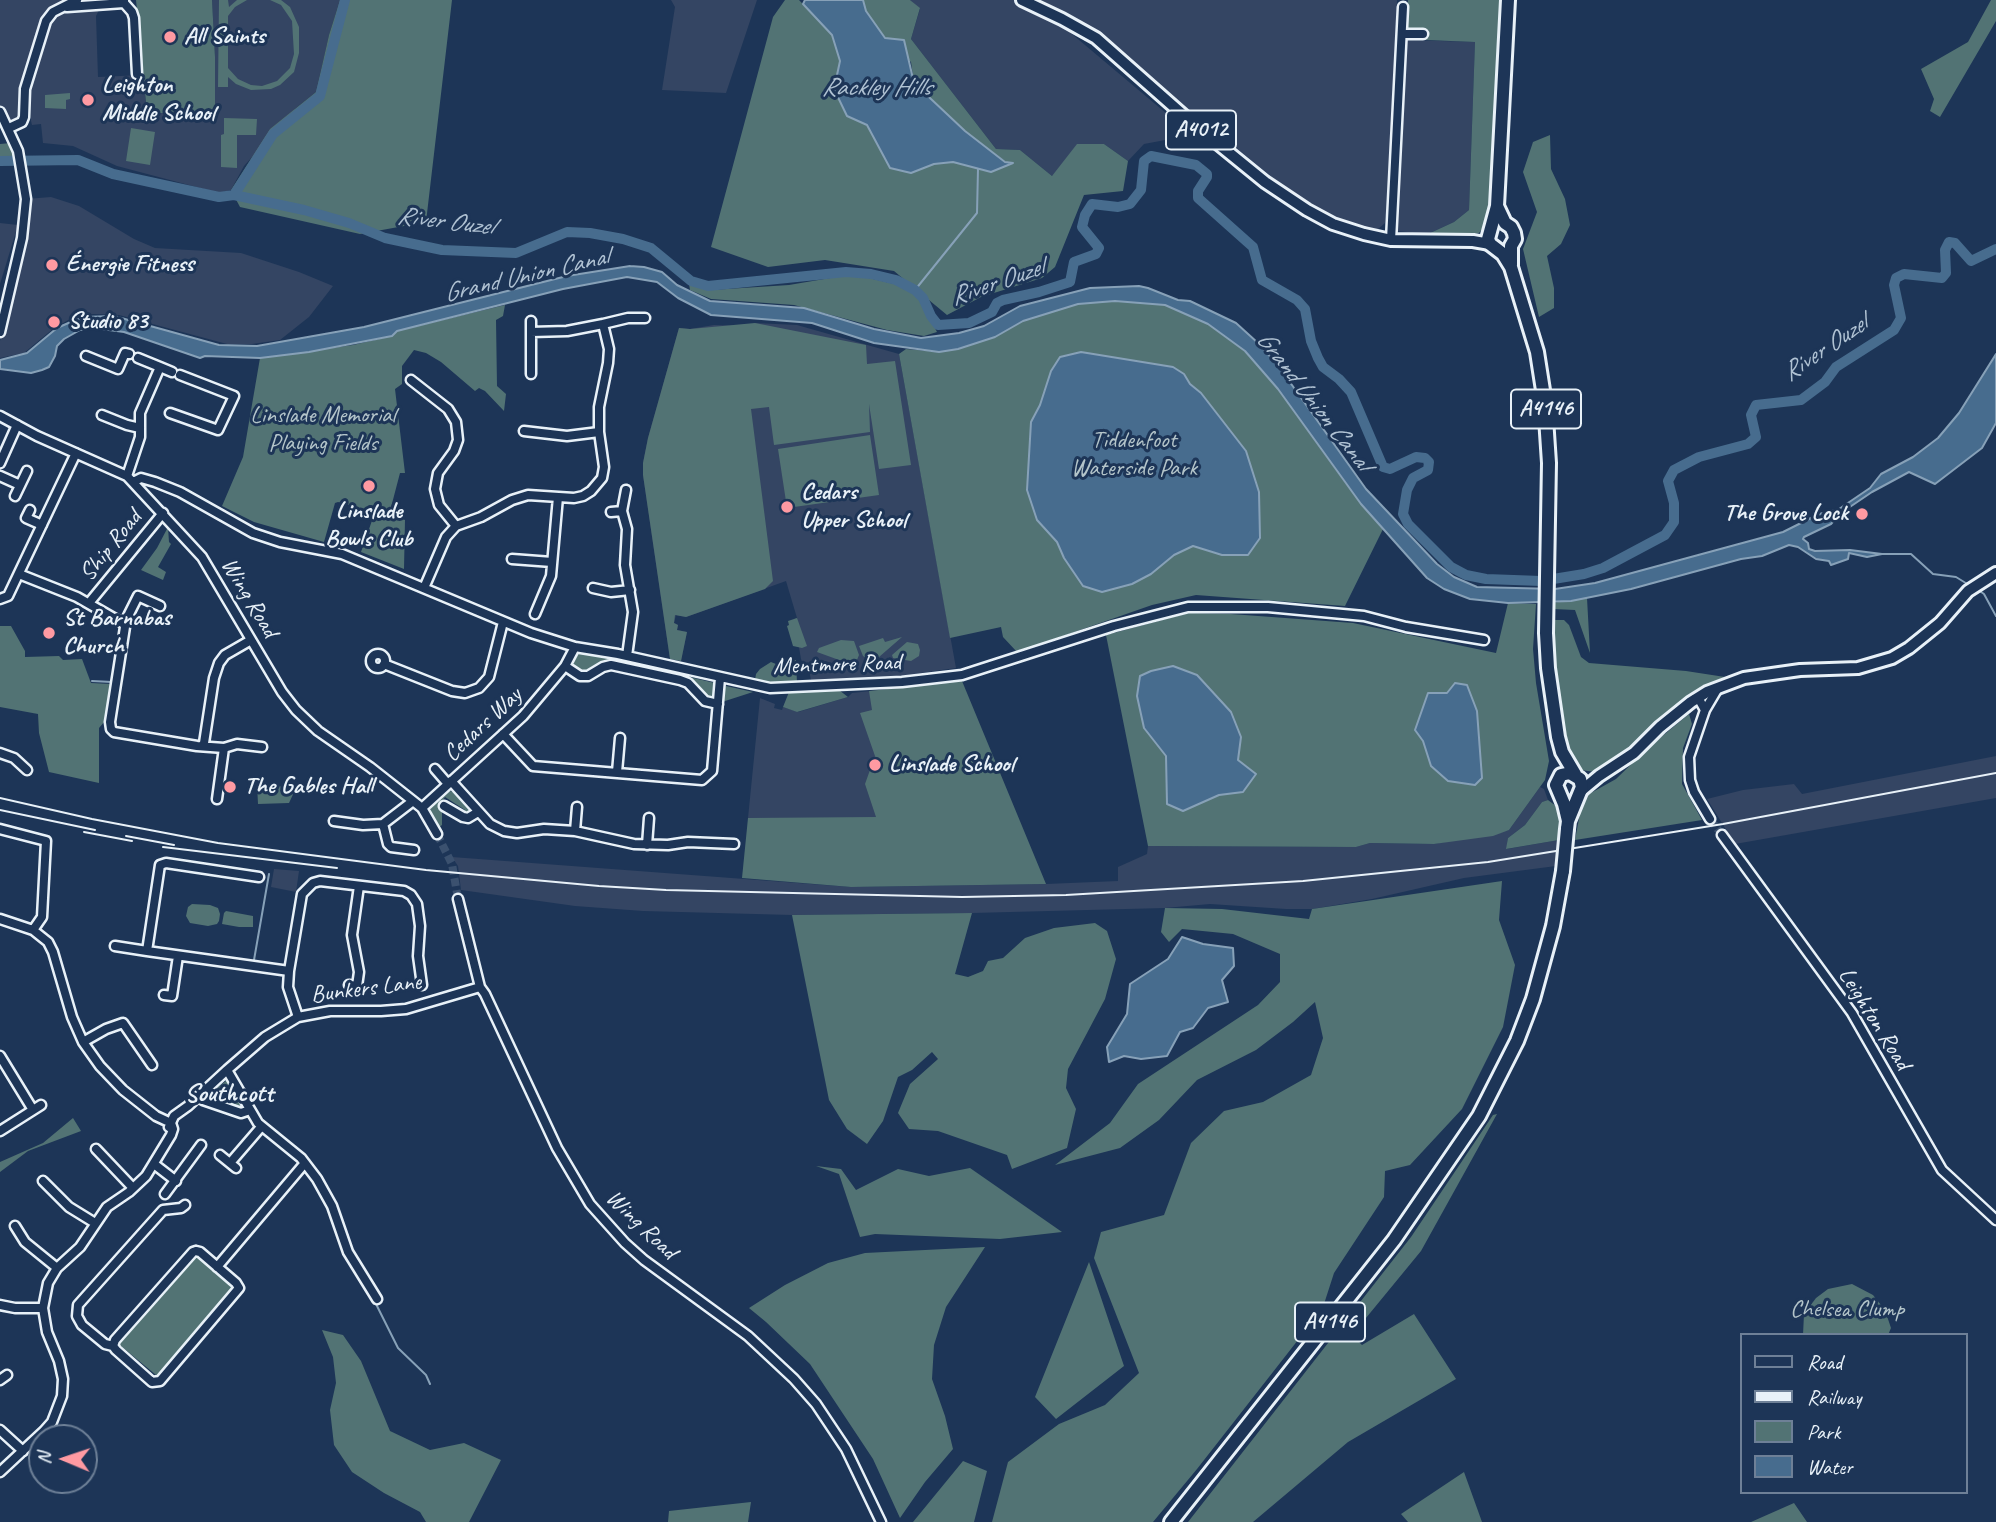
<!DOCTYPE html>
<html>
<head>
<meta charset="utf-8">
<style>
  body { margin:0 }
  #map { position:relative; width:1996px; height:1522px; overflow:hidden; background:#1d3557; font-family:Caveat,sans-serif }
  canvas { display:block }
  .legend { position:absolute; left:1740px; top:1333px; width:228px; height:161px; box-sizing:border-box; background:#1d3557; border:2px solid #6e8097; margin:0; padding:9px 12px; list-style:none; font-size:21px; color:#e8f1f8 }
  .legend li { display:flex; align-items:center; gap:14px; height:35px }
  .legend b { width:35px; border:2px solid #6e8097 }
  .north { position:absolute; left:28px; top:1424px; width:70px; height:70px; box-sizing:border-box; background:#1d3557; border:2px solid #6e8097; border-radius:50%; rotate:272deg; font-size:19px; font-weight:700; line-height:28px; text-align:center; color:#e8f1f8 }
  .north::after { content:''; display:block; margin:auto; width:24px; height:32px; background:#ff9aa2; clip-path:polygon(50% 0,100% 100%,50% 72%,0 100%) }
</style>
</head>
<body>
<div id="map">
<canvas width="1996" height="1522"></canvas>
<ul class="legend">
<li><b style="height:9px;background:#1d3557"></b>Road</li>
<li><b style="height:9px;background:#e8f1f8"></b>Railway</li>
<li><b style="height:19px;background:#527374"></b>Park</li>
<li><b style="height:19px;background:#476c8e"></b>Water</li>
</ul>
<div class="north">N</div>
</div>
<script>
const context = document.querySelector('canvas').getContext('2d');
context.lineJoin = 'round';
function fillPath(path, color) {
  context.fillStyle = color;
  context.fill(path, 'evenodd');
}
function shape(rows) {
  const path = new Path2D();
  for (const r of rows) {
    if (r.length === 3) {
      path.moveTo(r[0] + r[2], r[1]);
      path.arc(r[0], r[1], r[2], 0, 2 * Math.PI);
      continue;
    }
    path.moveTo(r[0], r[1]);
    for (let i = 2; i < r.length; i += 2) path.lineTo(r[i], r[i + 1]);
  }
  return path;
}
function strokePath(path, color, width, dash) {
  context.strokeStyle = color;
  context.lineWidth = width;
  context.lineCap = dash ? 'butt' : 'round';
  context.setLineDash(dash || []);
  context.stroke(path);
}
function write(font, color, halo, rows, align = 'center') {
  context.font = font + ' Caveat,sans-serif';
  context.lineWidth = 6;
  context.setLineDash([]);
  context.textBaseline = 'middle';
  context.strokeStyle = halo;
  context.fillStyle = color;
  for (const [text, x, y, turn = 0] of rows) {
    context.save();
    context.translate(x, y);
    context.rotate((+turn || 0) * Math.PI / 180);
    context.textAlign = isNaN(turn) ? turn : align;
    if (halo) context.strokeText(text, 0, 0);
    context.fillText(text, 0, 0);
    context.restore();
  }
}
fillPath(shape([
  [0,0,104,0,96,16,98,77,143,75,147,113,215,57,212,0,340,0,329,35,316,92,296,108,244,166,231,190,219,193,117,166,73,146,43,143,41,124,32,125,31,121,30,89,23,91,22,116,13,122,8,120,0,107],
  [671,0,757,0,726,93,662,90,675,7],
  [910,0,1015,0,1060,24,1192,135,1144,144,1128,161,1104,144,1052,176,1020,150,996,149,911,39,920,9],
  [1034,0,1397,0,1388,199,1385,223,1377,230,1351,225,1294,195,1085,25],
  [1406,40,1475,42,1469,210,1454,222,1428,234,1396,231],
  [51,197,79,206,134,239,155,248,241,253,299,272,333,286,309,317,280,340,252,344,227,344,119,315,93,314,72,318,54,328,24,353,0,358,0,341,16,280,26,199],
  [0,223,18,225,0,284],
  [755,323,797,325,899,354,956,668,892,677,811,680,808,665,803,665,801,659,794,619,797,618,786,581,686,617,676,615,674,623,678,625,677,630,687,632,681,661,670,659,643,475,643,463,648,438,679,328,690,329,714,325,747,326],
  [962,681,876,818,748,818,760,698,775,704,774,708,782,710,783,707,798,712,848,697,852,693],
  [1996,756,1996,798,1735,844,1707,799,1743,790,1794,784,1802,794],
  [1540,787,1544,789,1548,800,1542,802,1525,825,1508,838,1507,849,1559,840,1556,866,1464,878,1372,899,1312,909,1286,909,1210,904,1165,908,972,913,792,915,643,911,575,906,461,890,458,866,452,857,851,887,1046,884,1118,881,1118,867,1147,854,1148,846,1356,847,1370,843,1434,844,1509,830],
  [274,869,299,871,296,892,271,887]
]), '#344563');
fillPath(shape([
  [136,0,212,0,215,57,215,113,147,113],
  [219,0,228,0,229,7,237,0,247,0,235,7,228,16,228,68,238,79,251,85,262,86,277,81,290,68,294,54,292,21,281,5,270,0,281,0,290,7,299,27,299,53,294,72,280,85,271,89,251,90,236,84,228,77,228,87,218,87],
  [340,0,452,0,426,222,360,234,240,207,231,190,270,129,316,92,329,35],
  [785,0,799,0,832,35,840,61,834,89,847,116,867,125,890,168,911,173,934,164,953,162,991,172,1011,163,1006,162,965,131,914,83,911,62,885,38,866,11,863,0,910,0,920,8,911,39,996,149,1020,150,1052,176,1077,144,1104,144,1128,161,1123,191,1084,195,1055,267,1042,278,981,297,947,315,894,271,825,260,768,267,711,247,773,17],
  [1408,0,1500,0,1492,208,1487,223,1479,233,1459,236,1428,234,1454,222,1469,210,1475,42,1426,40,1426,29,1406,29],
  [1991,0,1996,0,1996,21,1940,117,1930,111,1934,99,1921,69,1968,42],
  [70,93,70,99,66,100,66,109,45,108,45,95],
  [224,118,257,119,256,135,237,135,237,168,221,167,221,135,224,134],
  [131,128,155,132,150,165,126,161],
  [1550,135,1551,169,1565,199,1570,225,1561,244,1547,256,1554,288,1554,308,1539,317,1523,249,1537,212,1523,172,1533,142],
  [11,143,15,160,0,160,0,144],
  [860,276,899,285,913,293,923,305,937,332,924,336,887,330,794,305,711,299,690,290,689,284,711,290,789,285,836,277],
  [1115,301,1165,305,1209,324,1245,351,1278,389,1346,484,1383,529,1345,606,1196,595,1152,605,1017,652,1003,637,1001,627,950,638,899,354,906,349,939,352,958,349,995,337,1023,321,1038,315,1078,304],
  [505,305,503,316,496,320,497,386,506,394,504,411,485,391,479,388,475,391,441,362,426,353,414,350,402,366,402,384,395,389,405,473,400,473,389,515,405,520,404,569,361,552,375,512,338,502,335,503,324,542,254,522,222,506,243,457,260,358,353,345,392,336,397,331],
  [755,323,866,345,867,364,895,361,911,465,879,469,869,404,870,432,774,445,769,407,751,409,773,581,765,589,686,617,675,615,674,623,678,625,677,630,687,632,681,661,670,659,643,475,643,463,648,438,679,328,690,329],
  [870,435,879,495,787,508,778,449],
  [168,527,169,542,171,544,158,567,166,572,163,580,141,570,157,548],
  [1587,598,1590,653,1575,610,1553,609,1552,603],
  [1508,603,1536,604,1533,649,1536,683,1549,761,1545,780,1509,830,1493,836,1434,844,1370,843,1356,847,1148,846,1106,635,1188,613,1231,614,1353,623,1496,653],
  [797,618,807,646,802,648,793,646,787,626,789,625,788,621],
  [1553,620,1564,620,1569,625,1581,657,1589,663,1686,671,1725,677,1697,690,1665,713,1628,753,1596,772,1580,770,1576,768,1570,755,1557,702,1553,666],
  [0,626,11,626,25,651,25,657,59,656,63,660,82,659,91,683,111,684,105,721,99,728,99,783,49,772,39,733,38,714,0,707],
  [902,637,879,657,868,659,863,656,859,646,883,638,885,642],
  [841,640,854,641,859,655,857,660,839,660,817,652,819,648],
  [907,642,918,644,920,650,919,656,911,661,893,658,892,655],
  [586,650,672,669,672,673,715,683,715,696,706,698,696,687,614,663,586,675,575,668,573,663,579,653],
  [796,660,797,683,764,683,755,680,756,674,760,669,771,662,776,664],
  [962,681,1046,884,851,887,742,878,748,818,876,817,865,784,875,756,860,713,872,710,869,691],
  [725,687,726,686,753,692,722,702],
  [839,690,848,697,797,712,783,707,789,692],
  [1689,714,1692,724,1683,748,1682,784,1702,820,1575,840,1581,808,1589,794,1616,779,1649,747],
  [257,784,296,788,289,803,258,804],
  [450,791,456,793,471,806,472,812,470,815,463,815,465,810,445,797,439,807,442,809,442,825,438,828,430,816,431,806],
  [1548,800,1556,806,1560,821,1559,840,1506,849,1508,838,1525,825,1542,802],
  [1502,881,1499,920,1515,965,1503,1027,1462,1109,1410,1165,1385,1171,1384,1197,1334,1273,1324,1304,1298,1340,1197,1469,1153,1522,992,1522,1008,1462,1059,1424,1105,1405,1139,1373,1094,1258,1101,1232,1164,1215,1191,1143,1224,1111,1263,1102,1311,1075,1323,1038,1315,1002,1293,1022,1256,1050,1197,1080,1159,1120,1120,1148,1055,1165,1110,1123,1138,1084,1258,1005,1280,982,1280,954,1233,934,1182,929,1169,942,1161,932,1165,908,1222,909,1309,919,1312,909],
  [192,904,210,905,218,908,220,914,219,921,217,924,208,926,190,923,186,916,188,907],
  [226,911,253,916,253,927,239,927,222,924,224,913],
  [972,913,955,974,968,977,983,971,988,961,1003,958,1025,938,1054,928,1095,923,1107,931,1116,959,1105,999,1068,1069,1066,1088,1076,1109,1067,1148,1012,1169,1007,1155,938,1131,909,1129,898,1113,910,1084,938,1059,932,1052,912,1070,898,1077,883,1121,867,1144,847,1129,829,1100,792,915],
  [227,1080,231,1081,244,1104,242,1109,205,1098],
  [1497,1114,1421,1251,1352,1335,1362,1345,1414,1314,1456,1379,1348,1442,1253,1522,1188,1522,1411,1237,1493,1115],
  [73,1118,81,1131,28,1151,0,1172,0,1162,43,1143],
  [816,1166,841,1169,856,1190,898,1169,929,1176,970,1168,1062,1232,1000,1239,875,1234,860,1237,839,1174],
  [985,1247,946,1307,934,1345,932,1379,945,1416,953,1449,925,1482,900,1518,873,1459,810,1364,766,1322,749,1308,785,1285,828,1263,865,1253],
  [194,1254,199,1255,235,1289,159,1378,154,1379,156,1375,121,1346,118,1348,118,1343],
  [1089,1262,1124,1366,1056,1419,1035,1397],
  [1852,1284,1873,1295,1885,1310,1891,1328,1888,1335,1803,1335,1804,1314,1816,1298,1828,1289],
  [322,1330,343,1335,361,1361,390,1431,430,1450,464,1443,501,1460,469,1522,426,1522,420,1512,384,1493,352,1472,334,1445,330,1410,336,1383,333,1357],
  [963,1461,987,1471,974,1522,913,1522],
  [1464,1472,1482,1522,1408,1522,1401,1514],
  [751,1502,748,1522,668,1522,669,1511],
  [1794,1503,1807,1522,1751,1522]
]), '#527374');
const water = shape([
  [805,0,863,0,866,11,885,38,904,40,914,83,965,131,1005,162,1013,163,991,172,953,162,934,164,911,173,890,168,867,125,847,116,834,89,840,61,832,35,803,4,805,0],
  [630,266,644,267,662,272,677,285,710,301,804,308,874,329,921,338,959,333,984,326,1020,306,1090,288,1139,286,1148,288,1178,300,1190,301,1236,323,1258,343,1277,364,1366,489,1437,564,1454,577,1477,587,1555,589,1595,583,1783,532,1819,514,1839,509,1870,488,1881,474,1913,457,1938,438,1959,413,1996,354,1996,423,1982,448,1935,484,1909,472,1872,492,1841,513,1831,524,1804,537,1803,539,1808,543,1809,549,1815,551,1850,550,1882,554,1867,557,1849,553,1848,559,1831,565,1829,561,1816,559,1798,547,1789,545,1762,556,1741,559,1631,589,1571,601,1508,603,1470,599,1444,589,1427,578,1361,504,1278,389,1245,351,1208,324,1165,305,1115,301,1078,304,1023,321,995,337,958,349,939,352,874,343,812,323,711,315,678,298,657,282,627,277,563,289,397,331,392,336,309,352,260,358,205,356,200,358,124,332,94,328,80,330,64,339,57,346,55,356,49,367,42,370,31,373,0,369,0,360,27,353,57,328,82,317,114,316,219,345,257,346,364,327,567,276,630,266],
  [1081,352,1173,367,1184,374,1190,384,1201,393,1246,451,1259,492,1260,538,1248,555,1222,555,1193,546,1174,555,1151,574,1132,584,1102,592,1083,586,1064,558,1057,542,1037,520,1027,490,1031,422,1040,405,1051,371,1060,357,1081,352],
  [1173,666,1197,675,1231,712,1241,737,1238,760,1256,774,1243,792,1219,795,1183,811,1167,804,1166,756,1144,728,1137,696,1140,676,1151,671,1173,666],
  [1455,683,1467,685,1477,711,1482,778,1475,785,1448,781,1431,766,1423,741,1415,730,1428,693,1447,693,1455,683],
  [1182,937,1203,944,1233,948,1234,966,1222,980,1228,1002,1208,1008,1193,1028,1180,1032,1167,1056,1141,1059,1124,1056,1109,1062,1107,1047,1127,1014,1130,984,1168,959,1182,937]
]);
fillPath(water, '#476c8e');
strokePath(water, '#87a1b8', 2);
strokePath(shape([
  [915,290,977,213,978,169],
  [1880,554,1911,554,1933,574,1956,577,1969,585],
  [1977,589,1984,594,1996,616],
  [92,681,112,682],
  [254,960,269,874],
  [376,1304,398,1348,426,1375,430,1384]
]), '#87a1b8', 2);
strokePath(shape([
  [0,161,78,160,113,174,219,197,234,195,304,210,349,223,385,238,442,250,516,253,567,232,590,233,623,239,651,248,691,281,708,286,846,272,871,274,896,280,915,290,923,298,931,316,938,325,969,323,992,312,997,303,1003,300,1039,292,1070,282,1074,262,1096,254,1099,248,1082,227,1085,215,1092,204,1118,207,1130,204,1141,190,1144,161,1151,156,1196,165,1207,174,1207,177,1198,191,1198,198,1253,247,1262,280,1297,300,1305,309,1311,341,1318,358,1323,367,1339,379,1351,392,1383,467,1390,469,1416,457,1425,458,1429,462,1428,470,1413,478,1407,490,1403,514,1408,524,1451,567,1466,575,1486,579,1541,581,1584,574,1603,568,1665,535,1674,522,1674,503,1668,481,1674,470,1699,457,1748,444,1756,437,1751,415,1756,405,1801,400,1825,382,1836,367,1894,330,1901,318,1894,285,1896,278,1904,274,1942,278,1946,273,1945,250,1949,242,1955,243,1971,261,1996,249],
  [234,195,273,134,320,96,345,0]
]), '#476c8e', 10);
strokePath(shape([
  [1710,819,1722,835],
  [437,834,452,864,458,899]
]), '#3b516f', 8, [8, 4]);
const minor = shape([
  [124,3,132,12,134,18,137,74],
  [67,7,124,3,124,0],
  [1402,34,1423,34],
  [0,112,18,151,26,199,22,238,0,332],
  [9,128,22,122,24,117,25,89,46,21,53,12,77,0],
  [1391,240,1403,7],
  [531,321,531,332],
  [603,324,628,318,645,318],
  [86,356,118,369,125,353,129,354],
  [138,358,160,367],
  [411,380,448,409,456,422,458,440,454,451,438,473,435,489,439,505,456,526],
  [170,413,218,430,234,396,180,375],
  [102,415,127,425,140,428],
  [0,416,37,436,127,476,202,557,282,692,296,710,318,731,370,767,422,808,437,834],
  [524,431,567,436,599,432],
  [0,463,17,425],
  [0,476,20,485],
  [127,476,140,437,140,413,160,367,172,372],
  [133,482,141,478,155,482,180,492,253,533,280,542,342,554,531,633,575,647,618,654,770,688,902,682,962,675,1114,626,1188,607,1268,607,1364,616,1406,627,1484,640],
  [626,490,622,511,627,529,625,565,633,612,627,656],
  [15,496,27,471],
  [30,510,26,518,42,525],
  [611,512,622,511],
  [512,559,552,562],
  [19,574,77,597,124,624],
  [424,588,446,537,456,526,481,517,512,500,528,495,574,498,583,496,591,491,602,478,604,467,599,432,599,407,608,363,609,349,603,324,567,331,531,332,531,374],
  [593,588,611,592,630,590],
  [0,599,8,596,76,453],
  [89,603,163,513],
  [535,614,551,576,558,497],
  [124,624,125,627,110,722,111,729,114,732,197,746,224,748,237,744,262,747],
  [124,624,138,596,160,606],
  [378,661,7],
  [384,664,452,691,465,693,479,688,489,677,503,622],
  [565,666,580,676,588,676,603,667,611,665,680,680,688,683,705,701,718,704],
  [1695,699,1700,701,1705,710,1689,757,1690,780,1694,792,1710,819],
  [1705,710,1718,688],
  [503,734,533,766,702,780,712,771,720,678],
  [202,746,204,743,214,678,219,663,225,655,251,640],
  [0,753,14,758,27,770],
  [435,769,448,784],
  [617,772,620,738],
  [451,781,490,824,504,831,517,833,544,829,575,831,634,844,668,845,688,842,734,844],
  [217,799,224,748],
  [444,806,463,817,468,818,478,812],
  [422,808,523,716,565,666,575,647],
  [334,821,363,825,383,824,413,801],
  [383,824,388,844,391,847,414,850],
  [0,829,46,841,42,917,33,930],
  [575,831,577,807],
  [1722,835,1852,1013,1942,1170,1996,1220],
  [647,845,649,818],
  [259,877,166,863,160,865,147,951,289,971],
  [458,899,480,987,485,994,557,1148,590,1204,625,1243,644,1260,748,1336,794,1379,816,1404,846,1449,881,1522],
  [0,919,33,930,48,942,53,952,72,1017,83,1042,100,1066,123,1090,156,1116,171,1123],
  [115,946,147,951],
  [349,985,357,986,359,972,352,935,359,886],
  [164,995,172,996,178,956],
  [298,1017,288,987,289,971,302,894,313,883,320,881,404,891,411,895,417,904,420,926,418,956,422,985],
  [83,1042,106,1029,123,1023,152,1065],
  [0,1056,33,1110],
  [227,1070,258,1123,301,1158,317,1179,332,1206,348,1252,377,1299],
  [203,1100,241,1113,250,1110],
  [169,1127,174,1116,188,1106,227,1070,265,1037,298,1017,330,1011,381,1011,406,1009,480,987],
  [0,1131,41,1105],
  [96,1149,133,1188],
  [220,1155,236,1168],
  [230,1163,261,1127],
  [154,1164,176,1181],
  [43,1181,69,1207,95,1223],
  [165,1194,201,1145],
  [15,1226,25,1242,57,1268],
  [196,1251,200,1252,236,1283,239,1288,160,1381,152,1382,116,1350,113,1346,115,1340,193,1252,196,1251],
  [217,1267,305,1163],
  [0,1305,15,1308,43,1308],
  [113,1346,105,1344,82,1325,77,1316,78,1305,163,1210,181,1208,185,1205],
  [0,1380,7,1375],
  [0,1430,23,1451],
  [0,1472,44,1431,52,1422,62,1396,63,1379,59,1361,47,1332,43,1308,48,1283,57,1268,80,1247,107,1207,129,1192,146,1176,171,1135,173,1129,171,1123]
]);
const major = shape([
  [1022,0,1062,19,1096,38,1190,121,1265,182,1307,210,1333,224,1364,234,1391,240,1473,241,1490,244],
  [1581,791,1599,776,1634,753,1660,727,1691,702,1707,692,1744,678,1800,670,1858,668,1892,658,1909,648,1940,623,1968,591,1996,573]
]);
const highway = shape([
  [1508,0,1497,206,1488,239,1490,244,1503,254,1511,267,1537,352,1545,403,1549,463,1546,633,1548,668,1558,737,1562,752,1575,774],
  [1497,206,1505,223,1511,227,1514,233,1515,239,1511,246,1511,265],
  [1567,829,1568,821,1582,787,1580,779,1570,773,1561,775,1556,785,1564,804,1568,821],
  [1171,1522,1394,1240,1479,1116,1517,1041,1533,999,1553,926,1563,871]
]);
strokePath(minor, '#e8f1f8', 13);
strokePath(major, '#e8f1f8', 16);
strokePath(highway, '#e8f1f8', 18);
strokePath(minor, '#1d3557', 8);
strokePath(major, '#1d3557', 10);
strokePath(highway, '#1d3557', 12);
strokePath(shape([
  [0,798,92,819,218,843,426,870,599,886,666,890,962,897,1066,895,1303,881,1488,862,1723,824,1996,773],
  [0,810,95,830],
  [84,832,132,841],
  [126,836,174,845],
  [163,847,337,868]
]), '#e8f1f8', 2);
const highwayBridge = shape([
  [1563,871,1567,829]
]);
strokePath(highwayBridge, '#e8f1f8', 18, []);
strokePath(highwayBridge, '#1d3557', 12);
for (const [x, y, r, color] of [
  [170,37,7,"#ff9aa2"],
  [88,100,7,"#ff9aa2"],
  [52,265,7,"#ff9aa2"],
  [54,322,7,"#ff9aa2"],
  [369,486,7,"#ff9aa2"],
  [787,507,7,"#ff9aa2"],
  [1862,514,7,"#ff9aa2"],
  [49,633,7,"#ff9aa2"],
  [875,765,7,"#ff9aa2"],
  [230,787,7,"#ff9aa2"]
]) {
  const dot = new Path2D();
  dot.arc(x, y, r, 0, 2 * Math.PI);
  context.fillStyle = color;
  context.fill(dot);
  strokePath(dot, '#1d3557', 2.5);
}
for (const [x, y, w] of [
  [1201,130,70],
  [1546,409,70],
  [1330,1322,70]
]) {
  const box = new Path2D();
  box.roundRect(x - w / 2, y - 19.5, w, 39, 5);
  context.fillStyle = '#1d3557';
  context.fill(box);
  strokePath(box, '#e8f1f8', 2);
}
write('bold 23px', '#e8f1f8', null, [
  ["A4012",1201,130],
  ["A4146",1546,409],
  ["A4146",1330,1322]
]);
write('bold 24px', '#e8f1f8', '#1d3557', [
  ["All Saints",184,37],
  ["Leighton",102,86],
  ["Middle School",102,114],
  ["Énergie Fitness",66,265],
  ["Studio 83",68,322],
  ["Cedars",801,493],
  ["Upper School",801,521],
  ["Linslade",369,512,"center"],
  ["Bowls Club",369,540,"center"],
  ["The Grove Lock",1848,514,"right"],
  ["St Barnabas",63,619],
  ["Church",63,647],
  ["Linslade School",889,765],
  ["The Gables Hall",244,787]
], 'left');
write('24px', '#b4c5ca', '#1d3557', [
  ["Linslade Memorial",323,416],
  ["Playing Fields",323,444],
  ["Tiddenfoot",1134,441],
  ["Waterside Park",1134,469],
  ["Chelsea Clump",1847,1310]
]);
write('24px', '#e8f1f8', '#1d3557', [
  ["Ship Road",111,546,-51],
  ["Wing Road",249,598,59],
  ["Mentmore Road",837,665,-2],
  ["Cedars Way",483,725,-43],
  ["Bunkers Lane",366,989,-7],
  ["Leighton Road",1874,1019,58],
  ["Wing Road",641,1225,44]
]);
write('italic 26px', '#b0c2d3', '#1d3557', [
  ["Rackley Hills",876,88],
  ["River Ouzel",445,222,7],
  ["Grand Union Canal",526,276,-13],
  ["River Ouzel",997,283,-19],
  ["River Ouzel",1825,349,-34],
  ["Grand Union Canal",1313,401,52]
]);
write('bold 26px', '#e8f1f8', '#1d3557', [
  ["Southcott",229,1094]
]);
</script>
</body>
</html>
